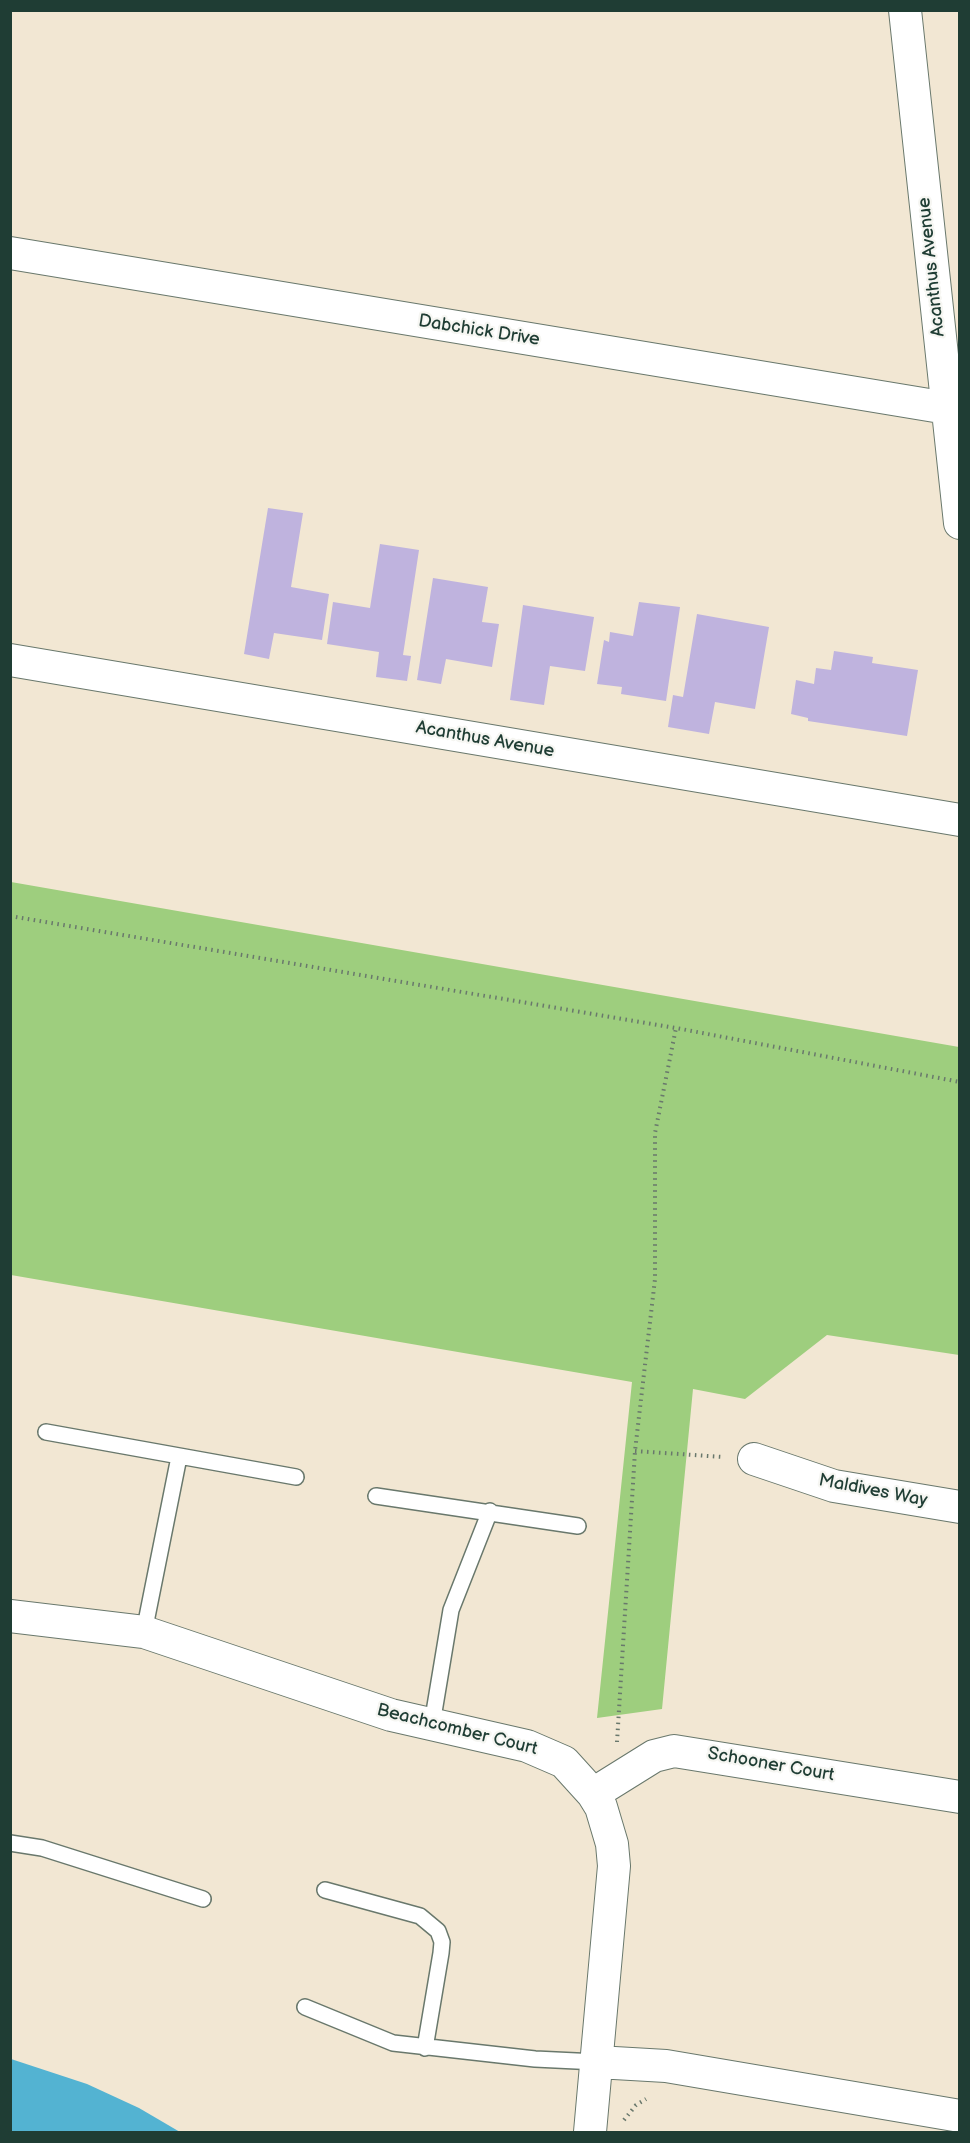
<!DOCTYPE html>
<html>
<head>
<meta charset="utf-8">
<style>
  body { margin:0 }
  #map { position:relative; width:970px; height:2143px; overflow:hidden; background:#f2e7d3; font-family:"Balsamiq Sans",sans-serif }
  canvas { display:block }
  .frame { position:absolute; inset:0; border:12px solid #1f3d34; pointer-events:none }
</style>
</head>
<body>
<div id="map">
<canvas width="970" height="2143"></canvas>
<div class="frame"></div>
</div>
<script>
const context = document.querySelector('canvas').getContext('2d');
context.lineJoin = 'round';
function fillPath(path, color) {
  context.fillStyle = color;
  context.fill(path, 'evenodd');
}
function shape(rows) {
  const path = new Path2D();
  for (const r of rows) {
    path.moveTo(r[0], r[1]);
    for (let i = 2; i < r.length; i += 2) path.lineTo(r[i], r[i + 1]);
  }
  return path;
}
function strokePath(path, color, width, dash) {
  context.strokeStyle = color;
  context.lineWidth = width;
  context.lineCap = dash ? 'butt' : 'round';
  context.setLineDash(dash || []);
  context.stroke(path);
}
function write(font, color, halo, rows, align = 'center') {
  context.font = font + ' "Balsamiq Sans",sans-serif';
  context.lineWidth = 4.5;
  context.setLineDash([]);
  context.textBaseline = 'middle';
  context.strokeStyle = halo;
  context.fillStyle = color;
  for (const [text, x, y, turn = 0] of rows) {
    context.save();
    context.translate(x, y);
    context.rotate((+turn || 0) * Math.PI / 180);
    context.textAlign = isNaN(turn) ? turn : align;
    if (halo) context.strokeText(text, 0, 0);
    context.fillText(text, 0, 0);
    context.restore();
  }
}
fillPath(shape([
  [11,882,959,1047,959,1355,827,1335,745,1399,693,1389,662,1709,597,1718,632,1382,11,1275]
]), '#9ece7e');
fillPath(shape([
  [11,2059,87,2084,139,2108,180,2132,11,2132]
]), '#53b3d2');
fillPath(shape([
  [268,508,303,513,291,587,329,594,322,640,274,633,269,659,244,654],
  [380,544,419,550,403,655,411,656,407,681,376,677,379,652,327,644,333,602,370,608],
  [433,578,488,587,482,622,499,624,492,667,446,659,441,684,417,680],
  [639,602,680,607,666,701,621,694,622,687,597,684,604,640,609,642,610,632,633,636],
  [523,605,594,617,585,671,550,666,544,705,510,700],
  [697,614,769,627,755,709,715,702,709,734,668,727,673,695,683,697],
  [834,651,873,657,872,663,918,670,907,736,808,721,808,718,791,714,796,680,814,684,816,668,831,670]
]), '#bfb3de');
const service = shape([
  [46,1432,296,1477],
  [376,1496,578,1526],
  [144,1632,179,1457],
  [432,1724,451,1610,490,1511],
  [10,1843,42,1848,203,1899],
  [325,1890,420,1916,438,1931,442,1942,441,1953,425,2048],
  [305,2007,393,2043,535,2059,597,2062]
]);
const minor = shape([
  [905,10,960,523],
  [10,253,947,408],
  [10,660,960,820],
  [754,1459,834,1486,960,1507],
  [10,1616,144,1632,391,1715,527,1746,564,1762,593,1794,601,1807,612,1844,614,1866,590,2132],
  [593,1794,654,1756,674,1751,960,1797],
  [597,2062,666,2066,960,2116]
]);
strokePath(service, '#69786c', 18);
strokePath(minor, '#69786c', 34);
strokePath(shape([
  [10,916,676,1028,960,1082],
  [635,1451,723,1457],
  [617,1742,635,1451,655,1279,655,1133,676,1028],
  [624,2120,636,2105,646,2099]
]), '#69786c', 4, [1.5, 4.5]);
strokePath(service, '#fff', 15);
strokePath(minor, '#fff', 32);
write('18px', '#1f3d34', '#f6f6f2', [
  ["Acanthus Avenue",932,267,-96],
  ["Dabchick Drive",479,331,9],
  ["Acanthus Avenue",485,740,10],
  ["Maldives Way",873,1491,11],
  ["Beachcomber Court",457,1730,14],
  ["Schooner Court",771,1765,10]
]);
</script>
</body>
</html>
